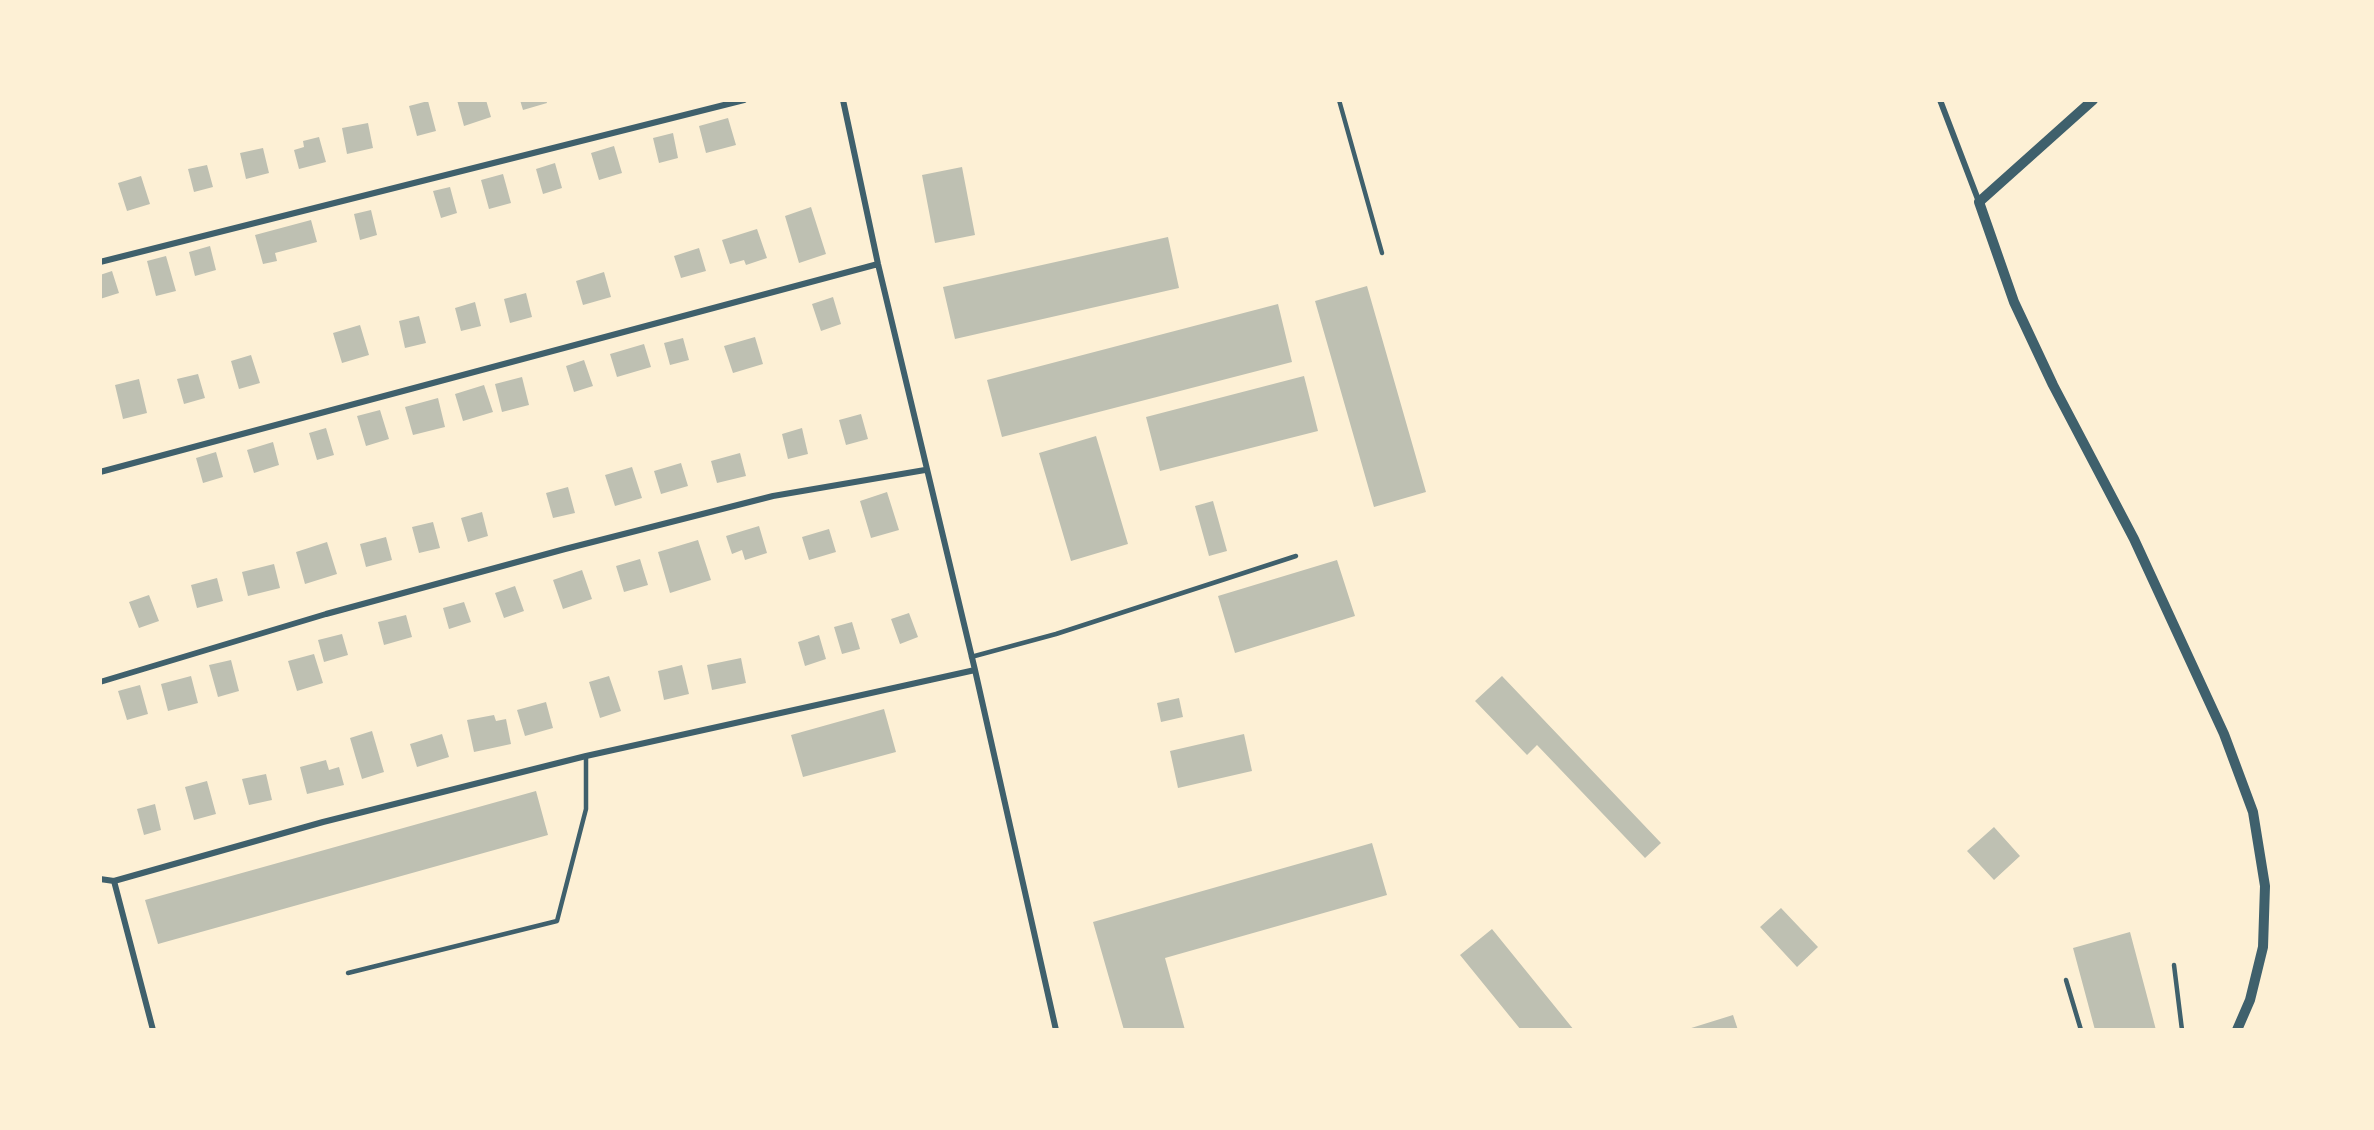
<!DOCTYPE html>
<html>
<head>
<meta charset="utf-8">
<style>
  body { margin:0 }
  #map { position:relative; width:2374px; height:1130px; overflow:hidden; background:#fdf0d5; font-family:Georgia,serif }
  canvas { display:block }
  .frame { position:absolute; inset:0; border:102px solid #fdf0d5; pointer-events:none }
</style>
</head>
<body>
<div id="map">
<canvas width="2374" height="1130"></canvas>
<div class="frame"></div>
</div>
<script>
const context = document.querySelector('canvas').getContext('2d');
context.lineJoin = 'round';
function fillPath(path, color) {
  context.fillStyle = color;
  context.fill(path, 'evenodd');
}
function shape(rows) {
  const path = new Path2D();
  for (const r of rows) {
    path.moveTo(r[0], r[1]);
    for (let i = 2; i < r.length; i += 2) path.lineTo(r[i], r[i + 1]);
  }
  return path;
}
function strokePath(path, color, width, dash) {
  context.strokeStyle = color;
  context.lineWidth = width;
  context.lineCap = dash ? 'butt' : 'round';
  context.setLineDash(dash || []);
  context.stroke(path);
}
fillPath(shape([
  [457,100,486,100,491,117,464,126],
  [520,100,546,100,547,103,523,110],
  [428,101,436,131,417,136,409,106],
  [728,118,736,145,706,153,699,126],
  [368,123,373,148,347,154,342,128],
  [673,133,678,158,659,163,653,138],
  [319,137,326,162,299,169,294,150,304,147,303,141],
  [614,146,622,173,599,180,591,153],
  [263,148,269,173,246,179,240,153],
  [555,163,562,188,543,194,536,169],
  [207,165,213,187,194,192,188,169],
  [962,167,975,235,935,243,922,175],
  [503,174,511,203,489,209,481,180],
  [141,176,150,204,127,211,118,183],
  [450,187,457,213,441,218,433,191],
  [811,207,826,254,799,263,785,216],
  [371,210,377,235,360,240,354,214],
  [311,220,317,242,275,253,277,261,263,264,255,235],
  [757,229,767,258,746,265,744,260,730,264,722,240],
  [1168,237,1179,288,955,339,943,287],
  [210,246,216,270,195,276,189,252],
  [699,248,706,271,681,278,674,256],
  [166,256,176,291,156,296,147,261],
  [112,271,119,293,100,299,100,275],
  [604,272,611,297,583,305,576,281],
  [1367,286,1426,492,1374,507,1315,301],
  [526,293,532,317,510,323,504,299],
  [833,297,841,324,821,331,812,304],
  [475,302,481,326,461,331,455,308],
  [1278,304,1292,362,1002,437,987,380],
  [419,316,426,343,405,348,399,321],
  [360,325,369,355,342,363,333,333],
  [755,337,763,364,733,373,724,346],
  [683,338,689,360,670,365,664,343],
  [644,344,651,367,617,377,610,354],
  [251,355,260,383,239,389,231,361],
  [584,360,593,386,574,392,566,366],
  [198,374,205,398,184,404,177,379],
  [1304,376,1318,431,1160,471,1146,417],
  [522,377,529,405,502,412,495,384],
  [139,379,147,413,123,419,115,385],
  [484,385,493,412,463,421,455,394],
  [438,398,445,427,413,435,405,407],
  [380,410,389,439,366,446,357,416],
  [861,414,868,439,846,445,839,420],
  [326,428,334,455,317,460,309,433],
  [802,428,808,454,788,459,782,434],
  [1096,436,1128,544,1071,561,1039,453],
  [273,442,279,465,254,473,247,450],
  [216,452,223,477,203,483,196,458],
  [740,453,746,476,717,483,711,461],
  [681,463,688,486,661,494,654,471],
  [632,467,642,498,615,506,605,475],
  [568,487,575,513,553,518,546,493],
  [887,492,899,530,871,538,860,501],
  [1213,501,1227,551,1209,556,1195,506],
  [482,512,488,536,468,542,461,518],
  [433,522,440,548,419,553,412,527],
  [759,526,767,553,745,560,742,550,732,554,726,536],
  [829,529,836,552,809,560,802,537],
  [386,537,392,560,366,567,360,544],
  [698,540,711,580,670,593,658,552],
  [327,542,337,574,305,584,296,552],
  [640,559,648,585,624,592,616,566],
  [1337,560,1355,616,1235,653,1218,596],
  [274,564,280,588,248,596,242,572],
  [582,570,592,599,563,609,553,580],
  [217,578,223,601,197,608,191,585],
  [515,586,524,611,504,618,495,593],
  [149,595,159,621,139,628,129,602],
  [464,602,471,622,449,629,443,608],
  [909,613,918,637,900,644,891,619],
  [406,615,412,637,384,645,378,622],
  [852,622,860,649,842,654,834,627],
  [342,634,348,655,324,662,318,640],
  [819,635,826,659,805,666,798,642],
  [314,654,323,683,297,691,288,661],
  [741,658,746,683,712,690,707,665],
  [231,660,239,691,218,697,209,665],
  [682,665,689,694,664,700,658,671],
  [191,676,198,703,168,711,161,684],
  [609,676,621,711,600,718,589,682],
  [1502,676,1661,843,1645,858,1537,745,1527,755,1475,701],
  [140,685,148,714,127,720,118,691],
  [1179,698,1183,717,1161,722,1157,703],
  [546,702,553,728,525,736,517,710],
  [884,709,896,752,803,777,791,735],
  [494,715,496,721,506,719,511,744,474,752,467,720],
  [372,731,384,772,362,779,350,738],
  [442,734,449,757,417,767,410,744],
  [1244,734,1252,771,1178,788,1170,751],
  [326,760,329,770,339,767,344,785,307,794,300,767],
  [266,774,272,800,249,805,242,779],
  [207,781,216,814,194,820,185,787],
  [536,791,548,835,158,944,145,900],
  [155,804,161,830,144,835,137,809],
  [1994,827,2020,856,1994,880,1967,851],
  [1372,843,1387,895,1165,958,1185,1030,1124,1030,1093,922],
  [1781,908,1818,947,1797,967,1760,927],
  [1492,929,1574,1030,1521,1030,1460,955],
  [2130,932,2156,1030,2095,1030,2073,948],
  [1733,1015,1738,1030,1689,1030,1688,1029]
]), '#bec0b2');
strokePath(shape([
  [1339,100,1382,253],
  [971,657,1056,634,1296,556],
  [2174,965,2182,1030],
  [348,973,557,921,586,809,586,756],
  [2066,980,2081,1030]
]), '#3f606c', 4.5);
strokePath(shape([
  [843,100,878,264,975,670,1056,1030],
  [1940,100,1979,202],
  [100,262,744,100],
  [100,472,878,264],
  [100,682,326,614,565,549,773,496,925,470],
  [100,879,114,881,153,1030],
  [114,881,323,822,586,756,975,670]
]), '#3f606c', 6);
strokePath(shape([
  [2093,100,1979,202,2014,302,2053,385,2134,539,2224,734,2253,812,2265,886,2263,947,2250,1000,2237,1030]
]), '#3f606c', 10);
</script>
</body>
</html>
